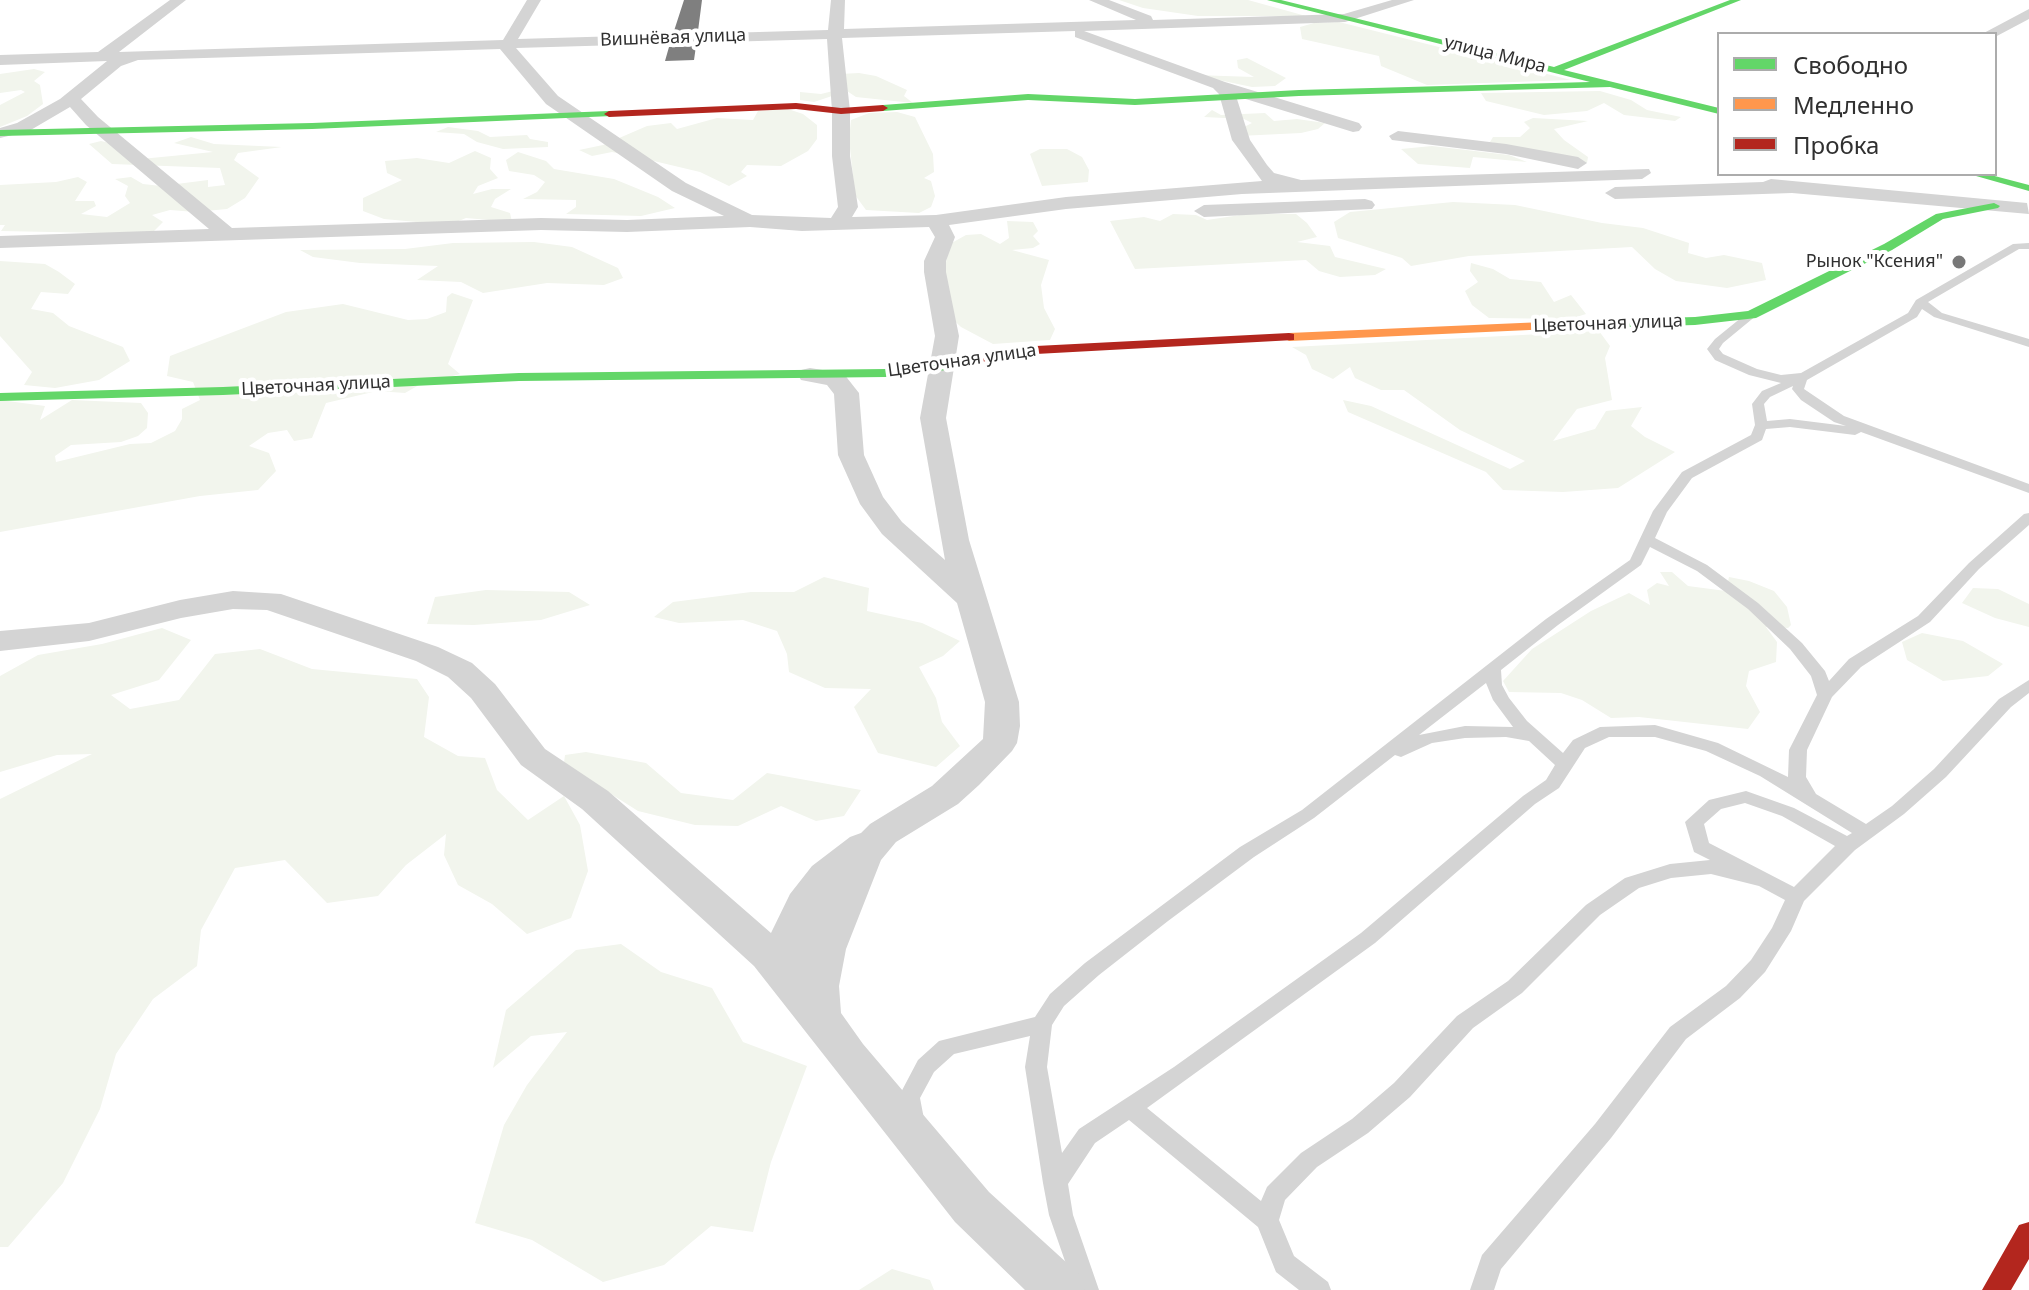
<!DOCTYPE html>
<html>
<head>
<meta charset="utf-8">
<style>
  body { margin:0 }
  #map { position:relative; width:2029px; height:1290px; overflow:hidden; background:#fff; font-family:"Noto Sans",sans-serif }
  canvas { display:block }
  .legend { position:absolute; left:1717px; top:32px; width:280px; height:144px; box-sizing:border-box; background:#fff; border:2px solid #acacac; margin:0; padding:10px 14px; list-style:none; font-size:24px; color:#303030 }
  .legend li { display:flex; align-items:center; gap:16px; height:40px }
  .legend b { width:40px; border:2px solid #acacac }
</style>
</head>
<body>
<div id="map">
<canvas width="2029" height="1290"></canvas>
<ul class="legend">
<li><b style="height:10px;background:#63d668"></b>Свободно</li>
<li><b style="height:10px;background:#ff974d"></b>Медленно</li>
<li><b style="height:10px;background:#b3261e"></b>Пробка</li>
</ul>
</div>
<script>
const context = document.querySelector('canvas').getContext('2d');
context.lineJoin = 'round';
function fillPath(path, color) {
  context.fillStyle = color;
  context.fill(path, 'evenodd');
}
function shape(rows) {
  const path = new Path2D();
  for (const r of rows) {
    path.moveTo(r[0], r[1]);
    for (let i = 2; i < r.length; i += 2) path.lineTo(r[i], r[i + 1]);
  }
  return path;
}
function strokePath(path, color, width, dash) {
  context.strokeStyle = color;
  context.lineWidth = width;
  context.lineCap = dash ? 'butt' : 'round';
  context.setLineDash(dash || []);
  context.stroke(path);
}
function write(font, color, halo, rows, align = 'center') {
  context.font = font + ' "Noto Sans",sans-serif';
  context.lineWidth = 8;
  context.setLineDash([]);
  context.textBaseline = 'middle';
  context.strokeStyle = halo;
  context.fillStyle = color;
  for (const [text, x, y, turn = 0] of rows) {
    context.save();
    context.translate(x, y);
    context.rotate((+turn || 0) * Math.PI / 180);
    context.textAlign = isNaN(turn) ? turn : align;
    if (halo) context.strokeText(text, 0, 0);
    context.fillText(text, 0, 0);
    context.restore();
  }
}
fillPath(shape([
  [1119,0,1248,0,1306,16,1198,16,1143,8],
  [1339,22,1571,80,1427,85,1381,66,1379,56,1302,39,1300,27,1314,23],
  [1247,58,1286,78,1275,86,1252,87,1195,75,1254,77,1238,68,1237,60],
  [34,69,45,72,34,81,40,85,43,104,27,116,0,127,0,105,25,92,21,90,0,93,0,74],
  [859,73,876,76,907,90,904,96,913,103,856,97,847,91,814,102,800,100,800,92,821,94,837,90,840,74],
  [1600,91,1631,100,1647,110,1681,117,1675,121,1624,115,1604,103,1587,111,1544,115,1486,101,1481,93],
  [788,109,803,114,817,125,817,139,808,151,781,166,747,165,741,172,747,176,729,186,700,172,637,157,612,152,592,156,579,150,603,145,647,126,671,123,677,129,717,118,753,120,758,111],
  [1212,110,1221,115,1265,113,1274,121,1297,119,1325,123,1318,129,1301,133,1239,136,1240,129,1252,123,1244,119,1204,117],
  [897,112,915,117,933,154,934,172,924,178,931,181,935,196,931,207,919,213,866,210,855,195,849,139,851,120,869,113],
  [1533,118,1588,121,1554,129,1564,140,1588,157,1587,163,1490,142,1493,137,1520,137,1530,128,1524,122],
  [448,127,478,131,490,137,527,135,530,139,548,142,548,147,503,149,477,142,464,134,436,132],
  [191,137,214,144,282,147,238,153,234,160,259,178,245,198,227,209,195,212,170,210,152,215,163,222,151,234,1,231,5,225,0,225,0,185,56,182,78,177,87,182,75,201,94,201,96,206,81,214,107,217,130,203,125,196,128,186,115,179,131,177,143,184,161,186,208,180,208,187,225,185,220,168,112,164,89,144,101,141,114,144,141,159,213,152,174,143],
  [1432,146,1509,155,1527,162,1473,157,1470,168,1418,164,1401,149],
  [1040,149,1067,149,1082,157,1089,170,1088,182,1042,186,1030,154],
  [475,151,491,158,490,169,498,178,478,186,473,194,492,189,511,189,495,199,491,207,510,213,512,222,466,218,449,225,384,219,363,211,363,198,402,180,387,173,385,161,417,158,449,163],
  [518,152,546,161,554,169,614,179,658,197,675,208,641,216,566,214,576,207,576,200,523,199,537,192,545,182,534,175,509,171,506,160],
  [1453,202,1515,205,1602,223,1643,228,1689,243,1688,253,1706,258,1724,255,1762,263,1766,280,1727,288,1676,281,1655,269,1632,247,1469,256,1411,266,1402,258,1338,238,1334,222,1350,212],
  [1173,214,1196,215,1207,220,1247,214,1296,214,1307,223,1317,237,1297,242,1330,246,1335,257,1386,269,1375,275,1340,277,1319,271,1306,260,1135,269,1110,221,1144,217,1160,221],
  [1007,221,1033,222,1038,231,1033,236,1040,244,1033,248,1012,250,1049,260,1041,285,1044,308,1055,329,1050,340,993,344,961,327,941,308,948,245,966,235,981,234,1000,244,1009,238],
  [534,242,572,247,618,268,623,278,604,285,547,283,483,293,461,282,417,280,438,266,360,263,313,257,300,250,405,249,453,243],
  [0,261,45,264,59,272,75,284,68,294,41,292,31,309,53,313,69,326,123,347,130,361,99,380,55,388,24,385,32,372,0,336],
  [1471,263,1493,269,1510,279,1541,282,1554,302,1571,295,1586,314,1570,319,1489,318,1472,305,1465,291,1478,282,1470,271],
  [452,293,473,300,448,364,460,374,419,385,405,393,377,391,326,403,312,438,294,441,287,430,268,433,249,446,269,453,276,471,258,490,200,496,0,532,0,400,45,406,40,420,72,400,141,403,148,413,147,428,138,436,121,442,71,445,55,456,56,462,130,444,151,443,175,431,182,419,182,409,200,400,193,382,167,376,170,356,286,312,343,304,408,320,427,319,446,312,447,297],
  [1599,331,1610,346,1605,358,1612,400,1577,409,1553,441,1595,429,1606,411,1642,407,1631,426,1645,437,1675,452,1618,488,1563,492,1503,490,1486,472,1348,412,1343,400,1371,406,1510,469,1525,461,1460,430,1404,390,1381,390,1355,378,1350,367,1333,379,1312,369,1306,355,1292,347],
  [1660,572,1672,572,1688,586,1726,591,1729,577,1749,581,1774,591,1787,607,1791,625,1788,628,1766,627,1777,642,1776,662,1749,671,1746,686,1760,712,1748,729,1639,717,1611,718,1582,700,1561,693,1509,692,1503,681,1532,649,1591,611,1629,593,1650,605,1647,590,1657,583,1669,586],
  [824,577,869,588,867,611,922,623,960,641,943,656,919,667,936,698,942,722,960,746,936,767,878,753,854,707,871,689,825,688,789,672,787,654,777,631,743,620,679,623,654,617,673,602,751,592,794,592],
  [1973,588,1998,589,2029,604,2029,627,1995,618,1962,603],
  [486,590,569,592,590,605,541,620,474,625,427,624,435,597],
  [162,628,191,640,159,680,111,695,130,709,179,700,215,654,260,649,312,669,417,679,429,697,424,737,458,756,485,758,497,790,528,820,564,796,580,825,588,871,571,918,527,934,492,904,458,885,444,855,446,834,406,865,378,896,327,903,285,860,235,868,201,930,197,966,153,999,116,1054,100,1109,63,1183,8,1247,0,1247,0,799,92,754,57,755,0,772,0,676,38,655,102,644],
  [1922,633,1963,641,2003,664,1988,676,1943,681,1907,660,1902,642],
  [586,752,646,763,681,793,733,800,767,773,861,790,844,816,816,821,781,806,738,826,695,825,638,811,592,782,563,770,565,755],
  [621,944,661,972,712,988,743,1042,807,1066,771,1162,753,1232,711,1226,664,1265,603,1282,532,1240,475,1223,504,1125,527,1085,567,1032,531,1036,493,1068,506,1010,576,950],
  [892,1269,930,1280,934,1290,859,1290]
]), '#f2f5ed');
fillPath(shape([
  [684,0,702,0,698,31,674,31],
  [696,46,694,60,665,61,669,47]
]), '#7f7f7f');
fillPath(shape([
  [2029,243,2029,249,2019,249,1928,302,1942,313,2029,339,2029,347,1934,317,1922,309,1917,317,1807,380,1804,389,1844,416,2029,484,2029,493,1861,432,1855,435,1790,427,1766,429,1762,440,1692,478,1667,512,1655,538,1707,565,1758,603,1802,643,1825,671,1829,681,1849,659,1918,616,1969,563,2024,514,2029,513,2029,525,1979,569,1930,622,1861,667,1832,697,1807,750,1806,777,1816,794,1866,824,1892,806,1934,769,1999,699,2029,680,2029,693,2011,707,1946,777,1904,814,1855,850,1804,901,1791,931,1765,972,1740,998,1686,1039,1611,1138,1501,1269,1494,1290,1470,1290,1482,1255,1595,1124,1670,1027,1726,986,1751,960,1772,928,1785,900,1759,886,1711,874,1671,878,1639,888,1600,915,1522,993,1473,1028,1410,1097,1368,1133,1317,1167,1285,1200,1279,1220,1294,1256,1328,1282,1331,1290,1299,1290,1276,1272,1258,1227,1129,1120,1095,1143,1068,1184,1073,1215,1099,1290,1075,1290,1049,1215,1043,1183,1025,1067,1030,1036,954,1054,934,1072,920,1098,924,1119,921,1126,913,1129,905,1126,898,1098,918,1060,939,1041,1035,1017,1050,994,1085,963,1240,847,1302,810,1546,619,1630,560,1653,511,1682,472,1751,435,1755,425,1752,404,1762,391,1781,383,1749,375,1715,360,1707,349,1715,339,1747,313,1757,315,1723,343,1719,349,1723,354,1757,369,1781,375,1801,373,1908,313,1916,300,2013,244,2029,243],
  [1793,386,1792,389,1801,400,1834,422,1846,426,1790,419,1767,421,1764,404,1770,397,1793,386],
  [1650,547,1697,571,1748,609,1790,649,1811,676,1817,695,1789,750,1788,777,1718,743,1655,725,1600,727,1573,740,1563,753,1527,721,1509,698,1502,685,1501,670,1558,625,1641,565,1650,547],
  [1486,683,1493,700,1513,727,1465,726,1419,735,1486,683],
  [1506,737,1529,741,1555,765,1546,780,1523,796,1361,933,1174,1067,1079,1129,1062,1153,1047,1067,1052,1025,1064,1006,1099,975,1168,921,1254,857,1314,818,1395,755,1401,757,1432,743,1465,738,1506,737],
  [1609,737,1655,737,1706,751,1760,776,1852,833,1847,836,1794,808,1746,791,1709,800,1685,822,1694,852,1710,860,1670,864,1625,878,1586,905,1508,981,1457,1016,1394,1083,1352,1119,1301,1153,1267,1187,1261,1201,1147,1108,1375,943,1535,804,1559,788,1585,748,1609,737],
  [1745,803,1782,816,1835,846,1794,887,1709,843,1704,824,1721,809,1745,803]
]), '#d4d4d4');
fillPath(shape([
  [170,0,186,0,119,52,503,40,527,0,541,0,518,39,828,30,831,0,845,0,844,29,1136,20,1089,0,1109,0,1151,16,1153,20,1344,14,1392,0,1414,0,1345,22,1084,31,1225,82,1359,123,1362,127,1359,131,1353,132,1236,96,1250,140,1267,165,1274,173,1301,180,1649,169,1651,173,1642,179,1242,194,1066,209,949,225,955,237,946,261,946,272,959,336,946,418,969,540,1019,702,1020,726,1017,743,1012,751,979,785,958,804,896,842,881,860,846,949,839,986,841,1013,863,1044,989,1192,1078,1273,1085,1290,1025,1290,955,1222,754,966,582,809,521,765,471,698,448,677,416,661,267,610,233,609,181,618,89,641,0,651,0,631,89,623,180,600,233,591,281,594,438,647,472,663,495,684,545,749,608,791,771,933,790,894,812,866,850,837,861,833,870,824,932,786,983,739,985,702,957,603,882,534,860,504,838,455,834,394,827,385,801,380,798,375,801,370,810,368,835,372,844,374,855,388,859,393,864,455,883,497,902,522,945,560,920,418,935,336,924,272,924,261,935,237,929,227,802,231,750,227,627,232,541,230,0,248,0,236,209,229,86,125,70,107,29,131,0,138,0,128,17,123,60,99,107,61,0,65,0,55,98,52,170,0],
  [1075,31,1075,37,1213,88,1219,94,1232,140,1262,181,1066,197,936,215,852,217,858,207,850,156,850,111,842,38,1075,31],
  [827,39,832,111,832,156,838,207,831,218,752,215,686,183,558,96,516,48,827,39],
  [500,49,546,104,672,191,724,216,627,220,541,218,232,228,98,117,81,99,121,66,138,60,500,49],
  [2029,9,2029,19,1995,37,1995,34,1982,34,2029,9],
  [1398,131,1506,144,1578,157,1587,163,1578,169,1506,154,1392,140,1389,136,1398,131],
  [1771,179,2027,203,2029,214,1792,193,1615,199,1605,193,1615,187,1763,182,1771,179],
  [1365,199,1372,201,1375,205,1372,209,1204,217,1194,211,1204,205,1365,199]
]), '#d4d4d4');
fillPath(shape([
  [1267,0,1281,0,1554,67,1730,0,1741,0,1564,70,1719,108,1719,114,1610,87,1299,96,1135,105,1028,100,883,111,878,108,883,105,1028,94,1135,99,1299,90,1590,82,1267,0],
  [609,111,614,114,612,116,312,129,0,136,0,130,312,123,609,111],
  [1969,174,1987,174,2029,185,2029,191,1969,174],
  [1994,203,2000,206,1998,208,1943,219,1892,250,1756,318,1695,325,1590,328,1584,324,1590,320,1695,317,1748,311,1884,244,1936,214,1994,203],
  [973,355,980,359,978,362,946,370,886,377,519,381,223,395,0,401,0,393,223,387,519,373,886,369,946,362,973,355]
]), '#63d668');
fillPath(shape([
  [1590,320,1596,324,1595,327,1289,341,1282,337,1289,333,1590,320]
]), '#ff974d');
fillPath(shape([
  [796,103,841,108,883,105,888,108,883,111,841,114,796,109,609,117,604,114,609,111,796,103],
  [1289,333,1294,334,1294,340,1036,354,973,363,966,359,973,355,1036,346,1289,333],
  [2029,1222,2029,1259,2011,1290,1982,1290,2019,1225,2029,1222]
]), '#b3261e');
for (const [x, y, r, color] of [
  [1959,262,8,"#787878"]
]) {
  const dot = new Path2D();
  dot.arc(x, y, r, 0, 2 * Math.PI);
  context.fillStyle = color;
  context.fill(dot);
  strokePath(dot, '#fff', 3);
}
write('18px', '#303030', '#fff', [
  ["Вишнёвая улица",673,38,-2],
  ["улица Мира",1495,55,14],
  ["Цветочная улица",1608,324,-2],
  ["Цветочная улица",962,361,-8],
  ["Цветочная улица",316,386,-3]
]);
write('18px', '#303030', '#fff', [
  ["Рынок \"Ксения\"",1943,262]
], 'right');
</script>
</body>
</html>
